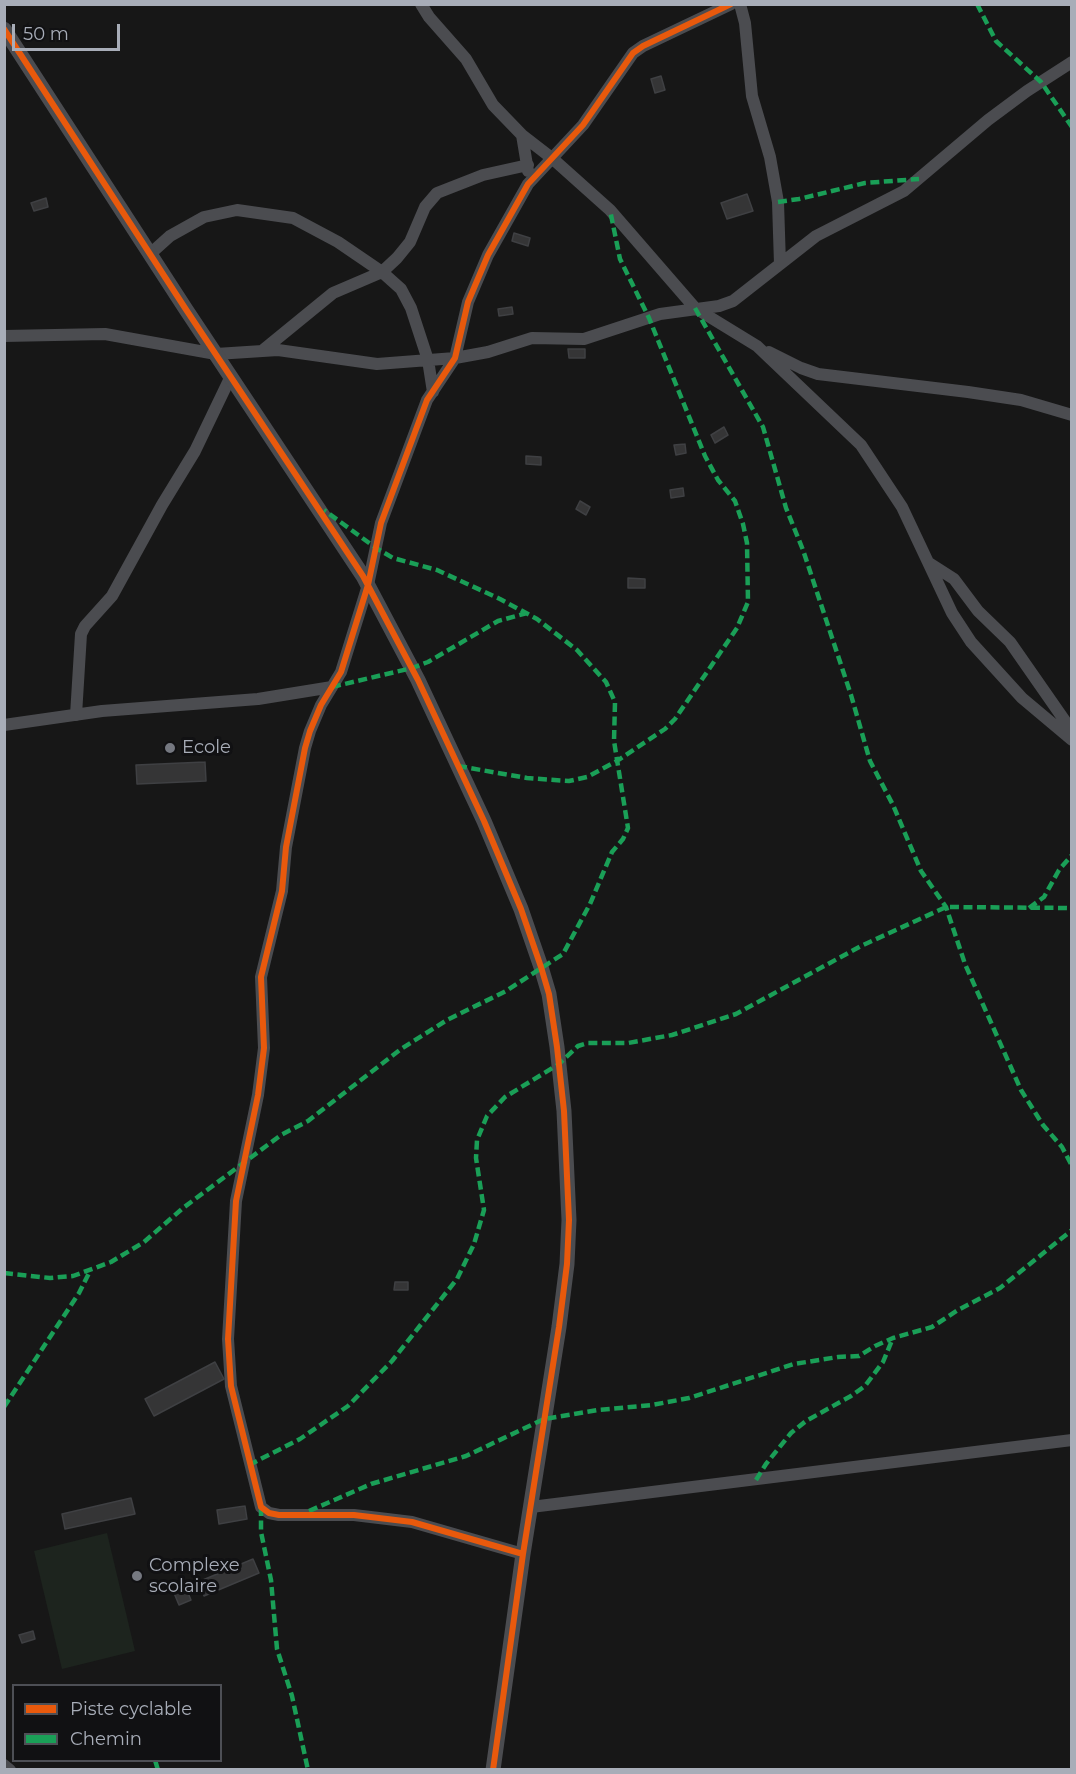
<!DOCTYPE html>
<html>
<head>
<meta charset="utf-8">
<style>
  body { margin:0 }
  #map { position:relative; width:1076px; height:1774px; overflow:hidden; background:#171717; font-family:Montserrat,sans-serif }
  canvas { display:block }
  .frame { position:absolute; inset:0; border:6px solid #a8adb8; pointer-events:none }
  .legend { position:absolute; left:12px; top:1684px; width:210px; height:78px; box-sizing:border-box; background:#111113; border:2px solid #4d4f55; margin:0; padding:8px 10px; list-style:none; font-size:18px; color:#a8adb8 }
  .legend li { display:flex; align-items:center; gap:12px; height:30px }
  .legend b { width:30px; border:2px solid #4d4f55 }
  .scale { position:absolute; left:12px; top:24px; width:108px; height:27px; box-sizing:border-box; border:3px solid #a8adb8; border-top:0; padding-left:8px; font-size:18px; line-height:21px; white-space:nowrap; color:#a8adb8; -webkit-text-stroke:4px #111113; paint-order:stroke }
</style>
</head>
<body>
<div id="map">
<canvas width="1076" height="1774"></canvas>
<div class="frame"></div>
<ul class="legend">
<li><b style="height:8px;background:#e8590c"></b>Piste cyclable</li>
<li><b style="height:8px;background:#1a9f57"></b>Chemin</li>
</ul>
<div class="scale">50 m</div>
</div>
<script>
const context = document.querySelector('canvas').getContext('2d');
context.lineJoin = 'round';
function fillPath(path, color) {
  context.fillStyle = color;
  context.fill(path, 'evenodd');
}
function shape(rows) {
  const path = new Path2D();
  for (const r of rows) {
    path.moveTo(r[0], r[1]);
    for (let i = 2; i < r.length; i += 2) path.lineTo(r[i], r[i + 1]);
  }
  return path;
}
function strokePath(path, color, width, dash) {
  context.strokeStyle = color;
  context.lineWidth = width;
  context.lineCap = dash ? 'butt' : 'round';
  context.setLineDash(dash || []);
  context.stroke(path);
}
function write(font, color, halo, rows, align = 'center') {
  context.font = font + ' Montserrat,sans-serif';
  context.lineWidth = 6;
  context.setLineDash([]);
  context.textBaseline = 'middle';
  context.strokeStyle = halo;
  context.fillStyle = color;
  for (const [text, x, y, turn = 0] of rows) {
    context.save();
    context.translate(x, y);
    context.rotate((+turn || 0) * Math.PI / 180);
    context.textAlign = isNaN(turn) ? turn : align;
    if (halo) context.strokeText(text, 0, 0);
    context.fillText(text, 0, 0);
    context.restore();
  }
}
fillPath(shape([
  [107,1533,135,1651,62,1669,34,1551]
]), '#1d241e');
const building = shape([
  [661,76,665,90,655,93,651,79,661,76],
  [747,194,753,211,727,219,721,203,747,194],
  [46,198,48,207,34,211,31,203,46,198],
  [514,233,530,238,528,246,512,241,514,233],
  [512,307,513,314,499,316,498,309,512,307],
  [568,349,585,349,585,358,569,358,568,349],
  [724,427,728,435,715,443,711,435,724,427],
  [685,444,686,453,676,455,674,445,685,444],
  [526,456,541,457,541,465,526,464,526,456],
  [683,488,684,496,671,498,670,490,683,488],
  [580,501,590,507,586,515,576,509,580,501],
  [628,578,645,579,645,588,628,588,628,578],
  [205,762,206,781,137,784,136,765,205,762],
  [395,1282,408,1282,408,1290,394,1290,395,1282],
  [215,1362,224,1379,154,1416,145,1399,215,1362],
  [131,1498,135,1514,65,1529,62,1514,131,1498],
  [245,1506,247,1519,219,1524,217,1510,245,1506],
  [253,1559,259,1573,204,1596,198,1582,253,1559],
  [186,1588,191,1600,179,1605,174,1593,186,1588],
  [33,1631,35,1639,22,1643,19,1635,33,1631]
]);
fillPath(building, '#353536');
strokePath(building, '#3f4043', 1.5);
strokePath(shape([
  [421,4,429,17,466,59,493,105,522,135,553,159,610,210,695,308,757,346,861,445,902,507,952,613,971,642,1022,698,1072,740],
  [740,4,745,23,752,96,770,157,778,202,780,264],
  [522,135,528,171],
  [150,254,170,236,204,217,237,210,293,218,338,242,382,272,401,289,411,308,428,360,433,392],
  [4,336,105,334,216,354,278,350,377,364,455,358,488,352,532,338,584,339,660,314,719,306,733,301,816,236,904,191,988,120,1027,91,1072,62],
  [262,351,333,293,382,272,397,258,410,242,425,207,437,193,483,175,528,165],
  [769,352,801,368,818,374,968,392,1021,400,1072,415],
  [929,563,954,579,978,611,1010,642,1072,731],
  [76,715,81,634,85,626,112,596,162,505,195,451,231,376],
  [4,725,102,711,258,699,332,687],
  [531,1507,1072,1440],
  [523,1554,412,1522,354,1515,279,1515,269,1513,261,1507,231,1386,228,1339,236,1201,258,1095,264,1048,261,977,282,891,286,847,305,748,310,731,321,705,341,672,368,585,381,523,427,400,455,358,468,302,488,255,528,184,583,125,633,53,643,46,731,4],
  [4,1765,10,1770]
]), '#4b4c50', 12);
strokePath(shape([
  [4,29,185,308,363,576,418,680,484,821,521,909,541,967,549,994,557,1047,564,1111,569,1220,567,1264,559,1327,523,1554,493,1770]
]), '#4b4c50', 15);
strokePath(shape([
  [977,4,996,41,1041,82,1072,127],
  [778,202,799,199,865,183,919,179],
  [695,308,763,427,786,508,803,550,851,695,870,761,893,805,921,871,946,907,965,964,1021,1090,1043,1125,1062,1147,1072,1166],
  [332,687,412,668,428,662,498,621,527,613],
  [458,766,527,778,569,781,587,777,617,761,665,729,675,719,737,628,748,602,747,543,743,524,735,501,718,480,705,456,649,318,620,259,610,210],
  [1029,908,1044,897,1059,870,1072,855],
  [4,1273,50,1278,73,1276,111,1262,144,1242,183,1208,281,1135,308,1121,401,1049,447,1020,506,991,563,954,590,904,612,852,623,839,628,828,614,741,615,702,606,682,577,650,537,619,500,599,437,570,393,558,376,548,324,510],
  [4,1407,79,1293,90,1271],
  [249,1465,300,1439,348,1406,392,1361,457,1279,474,1244,484,1210,476,1158,477,1140,487,1116,505,1097,559,1064,578,1046,588,1043,628,1043,672,1035,736,1014,861,946,946,907,1072,908],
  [756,1480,766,1464,791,1433,806,1421,851,1396,865,1386,883,1362,893,1338],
  [261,1507,261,1532,271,1580,277,1649,292,1696,308,1770],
  [309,1511,371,1484,466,1456,544,1419,598,1410,652,1405,689,1398,794,1364,838,1357,859,1356,875,1346,893,1338,932,1327,958,1310,1000,1288,1072,1230],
  [155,1760,158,1770]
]), '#1a9f57', 4.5, [9, 4.5]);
strokePath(shape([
  [4,29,185,308,363,576,418,680,484,821,521,909,541,967,549,994,557,1047,564,1111,569,1220,567,1264,559,1327,523,1554,493,1770],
  [523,1554,412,1522,354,1515,279,1515,269,1513,261,1507,231,1386,228,1339,236,1201,258,1095,264,1048,261,977,282,891,286,847,305,748,310,731,321,705,341,672,368,585,381,523,427,400,455,358,468,302,488,255,528,184,583,125,633,53,643,46,731,4]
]), '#e8590c', 6);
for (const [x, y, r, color] of [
  [170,748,6,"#757880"],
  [137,1576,6,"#757880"]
]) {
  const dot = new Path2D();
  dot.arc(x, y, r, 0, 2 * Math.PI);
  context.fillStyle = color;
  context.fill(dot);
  strokePath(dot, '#111113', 2);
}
write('18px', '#a8adb8', '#111113', [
  ["Ecole",182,748],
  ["Complexe",149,1566],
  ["scolaire",149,1587]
], 'left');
</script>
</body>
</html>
